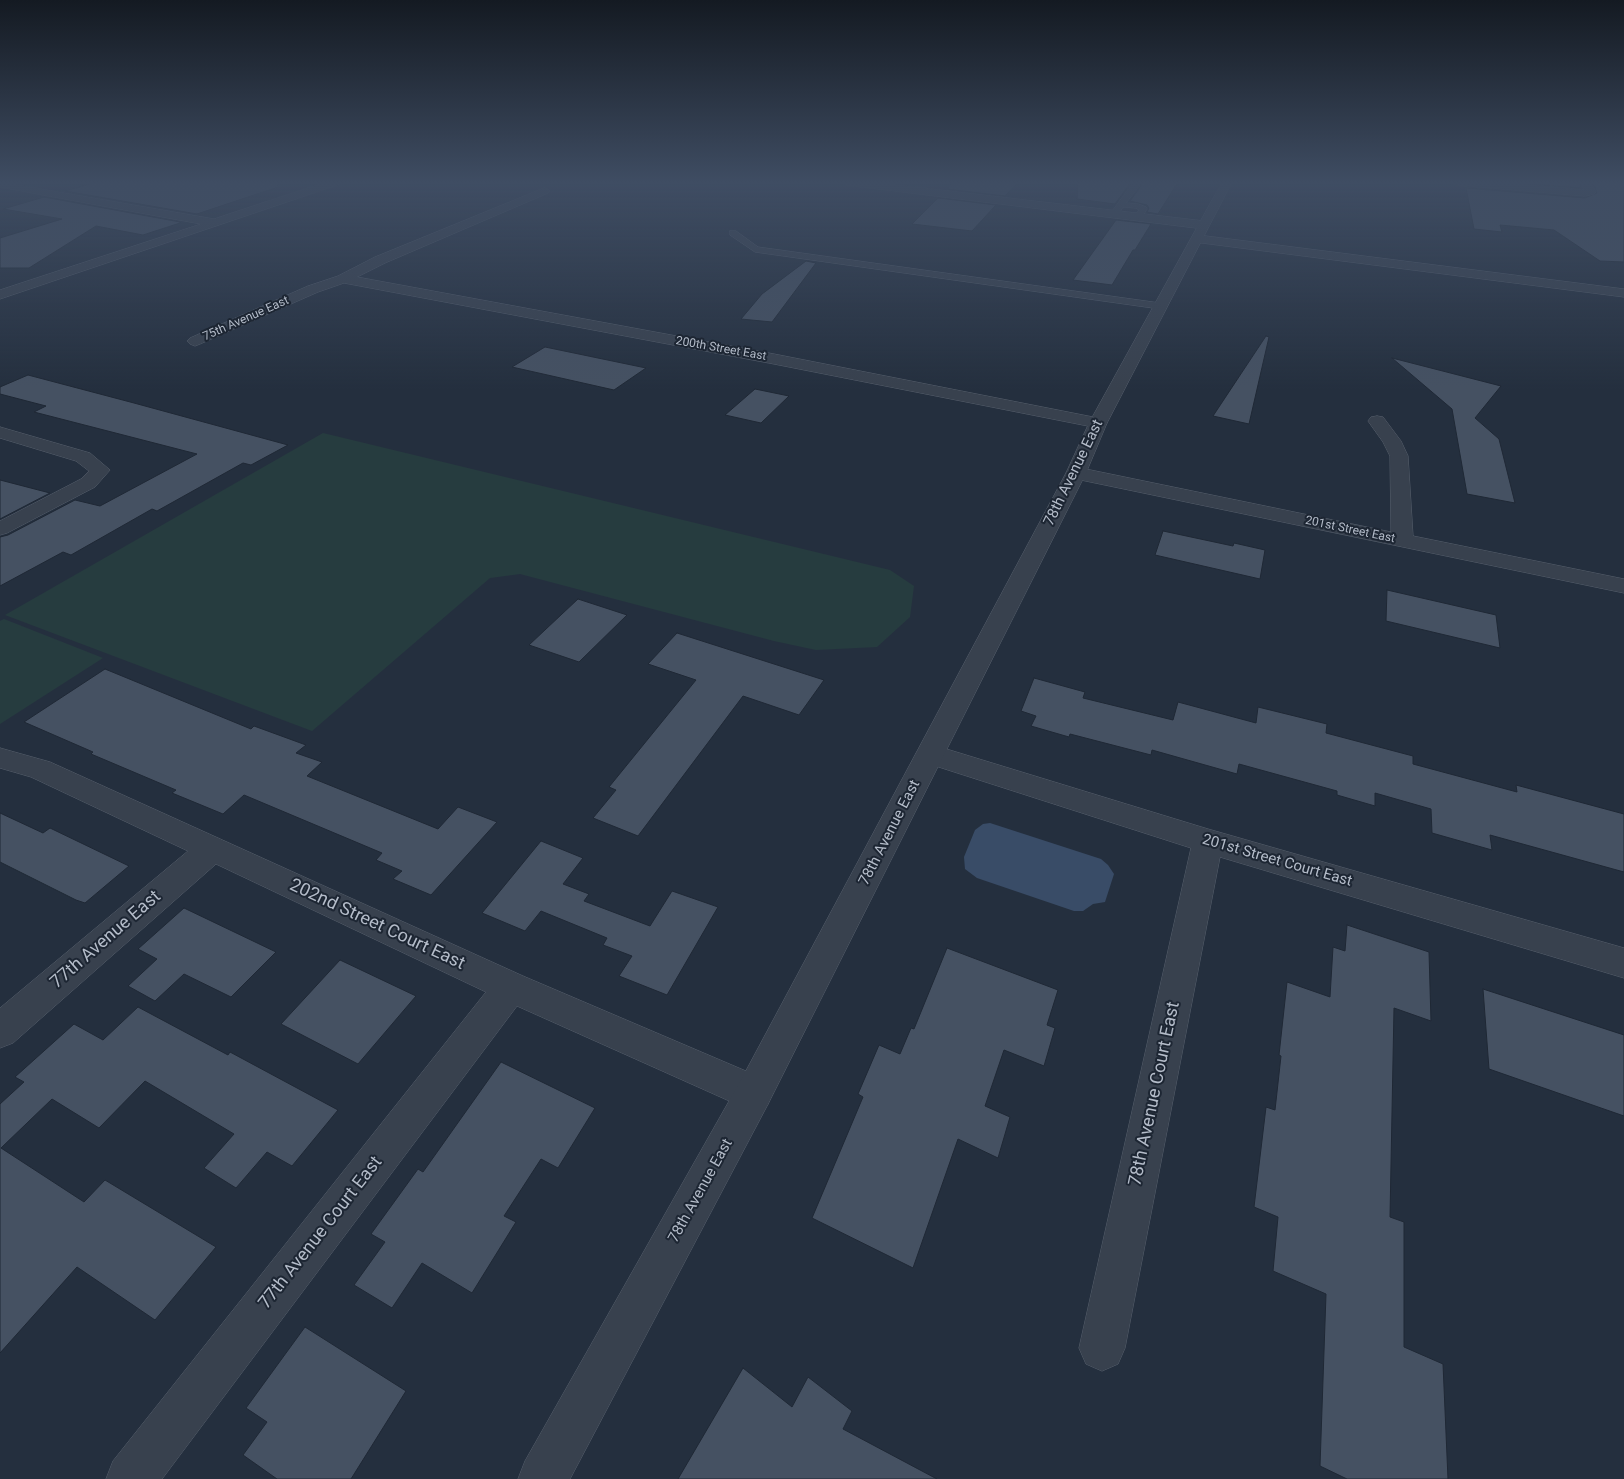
<!DOCTYPE html>
<html>
<head>
<meta charset="utf-8">
<style>
  body { margin:0 }
  canvas { display:block; background:#242f3e }
</style>
</head>
<body>
<canvas width="1624" height="1479"></canvas>
<script>
const context = document.querySelector('canvas').getContext('2d');
context.lineJoin = 'round';
function fillPath(path, color) {
  context.fillStyle = color;
  context.fill(path, 'evenodd');
}
function shape(rows) {
  const path = new Path2D();
  for (const r of rows) {
    path.moveTo(r[0], r[1]);
    for (let i = 2; i < r.length; i += 2) path.lineTo(r[i], r[i + 1]);
  }
  return path;
}
function strokePath(path, color, width, dash) {
  context.strokeStyle = color;
  context.lineWidth = width;
  context.lineCap = dash ? 'butt' : 'round';
  context.setLineDash(dash || []);
  context.stroke(path);
}
function write(font, color, halo, rows, align = 'center') {
  context.font = font + ' Roboto,sans-serif';
  context.lineWidth = 4;
  context.setLineDash([]);
  context.textBaseline = 'middle';
  context.strokeStyle = halo;
  context.fillStyle = color;
  for (const [text, x, y, turn = 0] of rows) {
    context.save();
    context.translate(x, y);
    context.rotate((+turn || 0) * Math.PI / 180);
    context.textAlign = isNaN(turn) ? turn : align;
    if (halo) context.strokeText(text, 0, 0);
    context.fillText(text, 0, 0);
    context.restore();
  }
}
fillPath(shape([
  [323,433,890,570,914,586,910,617,877,647,816,650,774,641,520,574,490,578,312,731,5,615],
  [4,619,103,658,0,724,0,621]
]), '#263c3f');
fillPath(shape([
  [990,823,1101,859,1108,865,1114,874,1105,902,1093,904,1083,911,1074,911,977,878,965,869,964,857,975,830,983,824]
]), '#394c67');
const building = shape([
  [98,182,277,182,278,187,197,214,65,191,98,182],
  [954,182,1018,182,1005,196,947,189,954,182],
  [1078,182,1131,182,1115,204,1077,199,1078,182],
  [1136,182,1178,182,1158,214,1147,212,1149,208,1147,205,1130,201,1141,186,1141,183,1136,182],
  [1513,182,1579,182,1581,188,1513,182],
  [1593,182,1624,182,1624,262,1600,261,1554,230,1500,225,1502,232,1474,229,1466,188,1585,198,1597,193,1593,182],
  [44,197,180,222,180,223,143,235,96,226,29,268,0,268,0,238,62,219,3,209,44,197],
  [938,198,996,205,972,231,912,224,938,198],
  [1116,220,1151,224,1135,250,1133,250,1112,285,1073,280,1116,220],
  [806,261,816,263,772,322,741,319,762,294,806,261],
  [1266,336,1269,337,1249,424,1213,416,1266,336],
  [545,347,646,368,614,390,512,367,545,347],
  [1392,358,1501,386,1475,418,1499,439,1515,503,1467,494,1452,409,1392,358],
  [28,375,134,403,288,445,251,465,243,463,157,511,152,509,71,555,63,552,0,586,0,537,8,535,75,500,100,506,197,454,34,412,46,406,0,394,0,387,28,375],
  [755,389,789,396,761,423,725,415,755,389],
  [0,480,50,493,0,519,0,480],
  [1163,531,1233,546,1234,543,1265,550,1260,579,1155,555,1163,531],
  [1387,590,1496,615,1500,648,1386,621,1387,590],
  [578,599,627,615,579,662,529,645,578,599],
  [677,633,824,680,799,715,743,696,638,836,593,818,616,790,609,787,696,680,648,664,677,633],
  [105,669,251,729,254,726,306,745,296,753,322,762,307,776,438,829,458,807,497,822,431,895,393,879,402,871,376,860,382,853,244,795,223,814,172,793,176,790,91,754,93,752,24,722,105,669],
  [1034,678,1085,692,1083,698,1173,720,1178,702,1256,723,1258,707,1327,724,1326,733,1413,756,1413,764,1517,792,1516,785,1624,814,1624,872,1490,835,1492,850,1432,833,1431,809,1375,793,1375,806,1337,795,1337,791,1239,764,1237,774,1152,750,1151,755,1070,734,1069,737,1031,726,1036,716,1021,711,1034,678],
  [0,813,43,833,50,828,129,866,85,903,76,900,0,862,0,813],
  [541,841,583,858,563,884,589,894,584,901,650,926,672,891,718,907,667,995,619,976,632,956,603,945,607,938,541,911,525,931,482,913,541,841],
  [184,908,276,952,231,997,184,974,155,1001,128,986,157,959,138,949,184,908],
  [1347,925,1429,952,1431,1021,1394,1008,1390,1217,1404,1222,1404,1347,1443,1364,1448,1479,1347,1479,1320,1466,1326,1294,1273,1271,1278,1217,1254,1207,1266,1107,1275,1110,1281,1056,1279,1055,1287,982,1330,997,1333,947,1345,951,1347,925],
  [947,948,1058,990,1047,1025,1055,1028,1044,1066,1004,1050,985,1106,1010,1117,998,1158,958,1139,913,1268,812,1218,863,1097,858,1094,879,1045,900,1054,911,1028,914,1029,947,948],
  [340,960,416,996,358,1064,281,1024,340,960],
  [1483,989,1624,1035,1624,1116,1489,1069,1483,989],
  [138,1007,228,1055,230,1052,338,1110,292,1166,267,1152,236,1188,204,1168,234,1134,145,1081,99,1128,52,1099,1,1148,84,1202,105,1180,216,1247,155,1320,77,1267,0,1353,0,1104,24,1082,15,1077,74,1024,103,1040,138,1007],
  [501,1062,595,1108,558,1168,541,1159,504,1216,516,1222,472,1293,422,1263,392,1308,354,1285,385,1242,371,1234,418,1169,423,1172,501,1062],
  [305,1327,406,1391,351,1479,277,1479,243,1455,267,1422,246,1408,305,1327],
  [743,1368,792,1407,808,1377,852,1411,843,1429,937,1479,678,1479,743,1368]
]);
fillPath(building, '#455162');
strokePath(building, '#1f2835', 1);
const service = shape([
  [1133,183,1140,185,1126,203,1138,204,1146,207,1147,209,1142,217,1138,219,1134,217,1139,210,1136,208,1123,207,1117,216,1111,216,1110,214,1133,183],
  [730,231,736,231,758,247,1160,303,1165,306,1160,309,755,252,730,235,730,231]
]);
const minor = shape([
  [0,182,214,219,326,182,341,182,340,184,0,299,0,290,201,224,0,187,0,182],
  [841,182,872,182,1204,221,1210,225,1204,229,846,185,841,182],
  [1451,182,1493,182,1584,190,1581,182,1591,182,1596,192,1594,194,1585,196,1456,185,1451,182],
  [544,188,548,189,550,191,548,193,385,263,357,277,774,354,1098,418,1104,419,1107,423,1104,427,1098,428,774,364,344,283,318,292,200,344,195,346,190,344,187,341,190,338,308,286,338,276,375,257,544,188],
  [1198,235,1624,289,1624,297,1194,242,1192,239,1198,235],
  [1377,416,1383,417,1401,441,1408,456,1413,536,1624,579,1624,593,1076,479,1069,477,1066,473,1069,469,1076,467,1391,532,1390,456,1383,442,1368,421,1371,417,1377,416],
  [0,427,90,453,110,470,95,487,7,533,0,535,0,521,81,479,89,471,76,461,0,438,0,427],
  [930,744,1208,829,1624,948,1624,978,1220,857,1125,1348,1118,1364,1102,1371,1086,1364,1079,1348,1191,848,920,761,916,754,920,747,930,744],
  [0,748,50,762,523,976,767,1080,773,1093,767,1106,754,1112,517,1006,162,1479,106,1479,113,1461,486,992,216,864,13,1043,0,1048,0,1008,188,851,31,777,0,768,0,748]
]);
const tertiary = shape([
  [1222,182,1232,182,1107,423,1086,473,767,1106,570,1479,518,1479,525,1461,741,1080,1066,473,1089,423,1222,182]
]);
strokePath(service, '#565f6c', 1);
strokePath(minor, '#565f6c', 1);
strokePath(tertiary, '#565f6c', 1);
fillPath(service, '#38414e');
fillPath(minor, '#38414e');
fillPath(tertiary, '#38414e');
const sky = context.createLinearGradient(0, 0, 0, 389);
sky.addColorStop(0, '#141a22');
sky.addColorStop(0.47, '#3f4d63');
sky.addColorStop(1, '#3f4d6300');
context.fillStyle = sky;
context.fillRect(0, 0, 1624, 389);
write('12px', '#b4bcc9', '#1d2633', [
  ["75th Avenue East",246,319,-24],
  ["200th Street East",721,349,10],
  ["201st Street East",1350,530,12]
]);
write('15px', '#b4bcc9', '#1d2633', [
  ["78th Avenue East",1074,473,-64],
  ["78th Avenue East",890,833,-63],
  ["201st Street Court East",1277,861,16],
  ["78th Avenue East",701,1191,-61]
]);
write('18px', '#b4bcc9', '#1d2633', [
  ["202nd Street Court East",377,925,25],
  ["77th Avenue East",106,940,-41],
  ["78th Avenue Court East",1155,1094,-78],
  ["77th Avenue Court East",321,1233,-52]
]);
</script>
</body>
</html>
